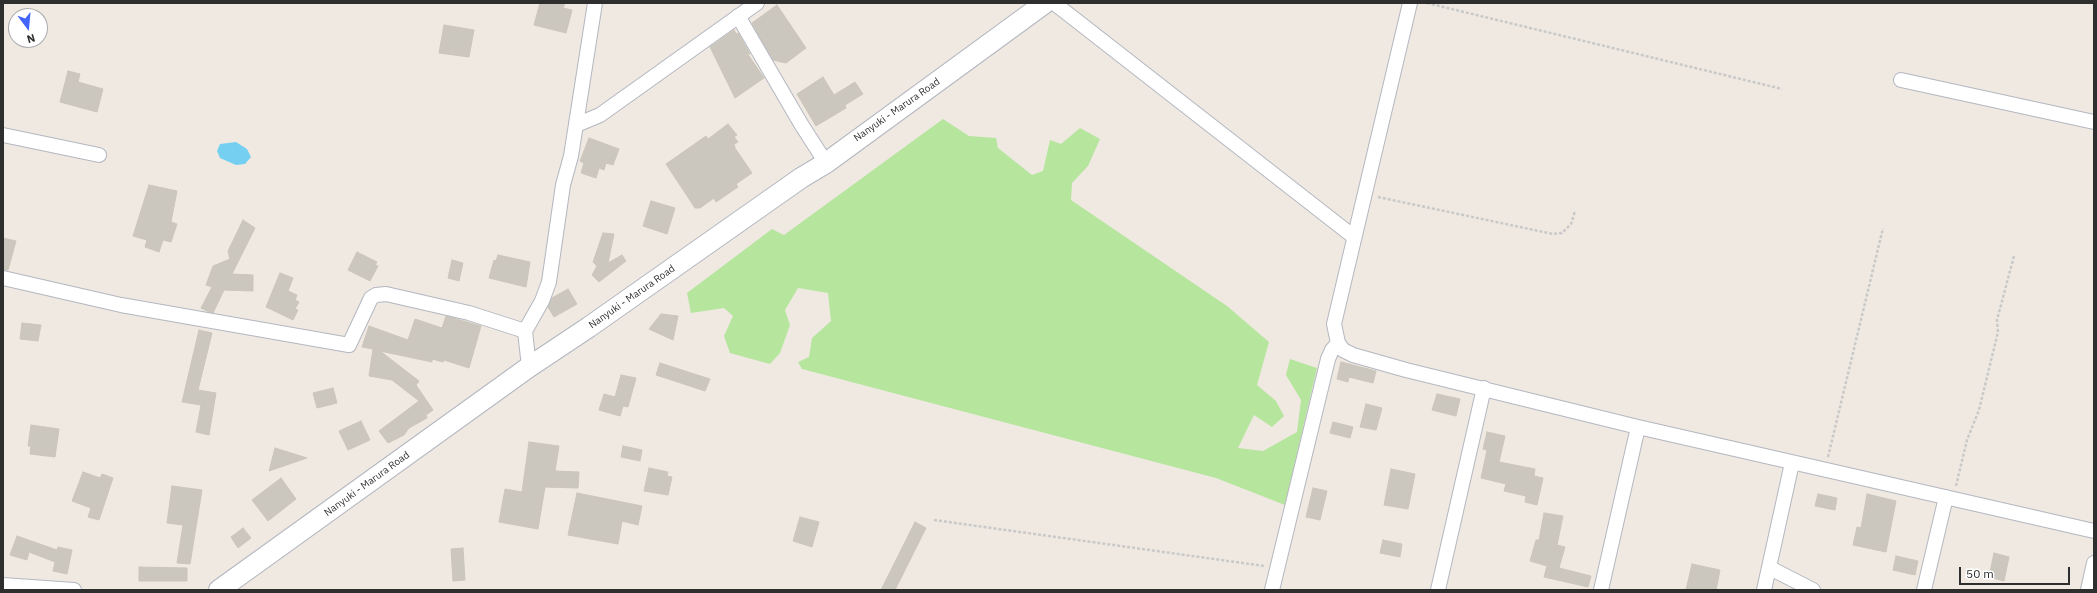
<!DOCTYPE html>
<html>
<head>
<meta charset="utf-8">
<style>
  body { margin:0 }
  #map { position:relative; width:2097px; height:593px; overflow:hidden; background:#efe9e1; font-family:"IBM Plex Sans",sans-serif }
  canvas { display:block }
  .frame { position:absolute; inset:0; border:4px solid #2e2e2e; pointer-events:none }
  .north { position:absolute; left:8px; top:8px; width:40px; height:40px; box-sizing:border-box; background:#fff; border:1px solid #ababab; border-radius:50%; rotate:164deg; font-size:11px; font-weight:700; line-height:16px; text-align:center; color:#2e2e2e }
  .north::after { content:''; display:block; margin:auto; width:14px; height:18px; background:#4264fb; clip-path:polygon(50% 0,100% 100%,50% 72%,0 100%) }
  .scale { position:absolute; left:1959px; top:567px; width:111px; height:18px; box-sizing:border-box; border:2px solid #2e2e2e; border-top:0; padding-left:5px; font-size:12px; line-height:14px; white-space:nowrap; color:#2e2e2e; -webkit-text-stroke:3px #fff; paint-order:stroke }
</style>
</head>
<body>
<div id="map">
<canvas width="2097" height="593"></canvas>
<div class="frame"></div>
<div class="north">N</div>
<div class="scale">50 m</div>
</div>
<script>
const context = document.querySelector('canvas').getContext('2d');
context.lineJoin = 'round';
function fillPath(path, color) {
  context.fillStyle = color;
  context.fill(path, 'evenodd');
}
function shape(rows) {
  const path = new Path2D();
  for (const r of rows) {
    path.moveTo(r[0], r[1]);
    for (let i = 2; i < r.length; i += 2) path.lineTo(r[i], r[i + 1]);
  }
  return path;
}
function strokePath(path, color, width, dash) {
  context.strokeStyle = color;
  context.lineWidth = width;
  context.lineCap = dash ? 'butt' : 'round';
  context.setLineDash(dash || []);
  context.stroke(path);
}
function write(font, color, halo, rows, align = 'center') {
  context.font = font + ' "IBM Plex Sans",sans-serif';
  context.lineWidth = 3.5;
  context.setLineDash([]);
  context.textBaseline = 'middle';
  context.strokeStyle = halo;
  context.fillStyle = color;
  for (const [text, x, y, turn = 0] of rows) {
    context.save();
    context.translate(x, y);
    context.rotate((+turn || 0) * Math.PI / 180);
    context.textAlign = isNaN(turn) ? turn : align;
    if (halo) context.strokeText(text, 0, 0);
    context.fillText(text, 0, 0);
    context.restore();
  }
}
fillPath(shape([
  [943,119,969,136,996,138,998,148,1032,175,1043,171,1050,140,1061,144,1080,128,1100,139,1088,166,1072,183,1071,200,1227,306,1269,342,1257,385,1276,401,1284,416,1272,427,1254,415,1238,448,1263,451,1297,432,1301,400,1286,375,1290,359,1317,368,1285,505,1216,478,802,369,798,362,809,357,812,338,831,321,828,293,798,288,785,310,790,325,780,353,770,364,730,353,724,336,733,316,724,308,691,313,687,293,772,229,784,235]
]), '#b6e59e');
fillPath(shape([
  [236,142,247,149,251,157,245,164,236,165,220,158,217,151,220,144]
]), '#75cff0');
const building = shape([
  [540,3,565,3,563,8,572,10,566,33,534,25,540,3],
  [777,5,806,48,786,63,773,60,752,23,777,5],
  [444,25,474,30,469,57,439,53,444,25],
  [734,30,736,34,738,33,750,54,747,53,764,78,735,98,710,47,734,30],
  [68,71,80,74,78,82,103,89,97,112,60,102,68,71],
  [823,77,834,95,855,82,863,94,845,105,846,108,816,126,797,94,823,77],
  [728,124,737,135,734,137,738,142,734,144,735,148,752,173,736,184,738,187,716,202,714,198,700,208,695,208,666,164,706,136,708,139,728,124],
  [589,138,619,149,613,165,606,163,604,170,599,168,596,178,581,173,584,163,580,161,589,138],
  [149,185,177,191,171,222,177,224,171,242,163,240,159,252,145,247,147,240,133,236,149,185],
  [651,201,675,208,667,234,643,226,651,201],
  [243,220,255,228,232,274,253,275,253,291,224,290,213,313,209,312,201,308,212,287,206,285,213,266,230,259,228,251,243,220],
  [603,233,614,234,608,263,622,255,626,261,599,282,592,275,597,266,593,262,603,233],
  [3,238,16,241,8,270,3,270,3,238],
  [357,252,377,262,375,265,378,266,370,281,348,270,357,252],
  [498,255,530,262,526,287,489,278,494,260,496,261,498,255],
  [452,260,463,263,459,281,448,278,452,260],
  [280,273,293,278,288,291,297,295,295,300,299,302,295,309,298,310,293,320,266,307,280,273],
  [568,289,577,304,554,317,548,307,552,298,568,289],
  [661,314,678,316,673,340,649,329,661,314],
  [446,316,481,326,469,368,444,360,443,362,432,359,432,362,380,351,419,381,416,385,433,410,426,415,427,418,409,428,404,435,388,443,379,431,419,401,392,380,369,376,373,349,362,347,369,326,408,340,415,319,442,328,446,316],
  [22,323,41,325,38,341,20,339,22,323],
  [199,330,212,333,198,390,216,393,209,435,196,432,201,405,182,402,199,330],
  [1341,362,1376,371,1373,383,1349,377,1348,382,1337,379,1341,362],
  [660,363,710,379,705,391,656,375,660,363],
  [621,375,636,378,628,407,623,406,620,416,599,410,604,394,615,397,621,375],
  [333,388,337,403,317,408,313,393,333,388],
  [1437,394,1460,399,1456,416,1432,410,1437,394],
  [1366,404,1382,408,1376,430,1360,427,1366,404],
  [361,421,370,440,348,450,339,431,361,421],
  [1333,422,1353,427,1350,438,1330,433,1333,422],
  [31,425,59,429,55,457,30,454,31,446,28,446,31,425],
  [1487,432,1505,436,1499,462,1535,469,1534,476,1543,478,1537,505,1525,502,1526,496,1504,491,1506,484,1481,478,1487,450,1483,449,1487,432],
  [529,442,559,446,555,471,579,472,578,488,545,487,538,529,499,522,505,489,522,492,529,442],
  [623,446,642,450,640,461,621,457,623,446],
  [275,448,307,458,269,471,275,448],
  [649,468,668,472,667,476,672,477,668,495,644,491,649,468],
  [1391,469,1415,474,1408,509,1384,505,1391,469],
  [83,472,100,478,102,474,113,478,99,520,88,517,91,508,72,501,83,472],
  [281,478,296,499,268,521,252,500,281,478],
  [172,486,202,490,190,564,177,563,183,525,167,523,172,486],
  [1313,488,1327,491,1320,520,1306,517,1313,488],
  [577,493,642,506,638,525,622,521,618,544,568,535,577,493],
  [1818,494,1837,498,1835,510,1815,506,1818,494],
  [1867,494,1896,501,1886,552,1853,545,1857,527,1861,528,1867,494],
  [1544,513,1563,516,1557,545,1565,547,1559,568,1591,576,1588,587,1544,577,1547,566,1530,561,1536,540,1539,540,1544,513],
  [800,517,819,522,812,547,793,541,800,517],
  [915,522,926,528,895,590,881,590,915,522],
  [243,528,251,538,238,548,231,537,243,528],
  [17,536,57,550,58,547,72,550,67,574,53,571,55,562,29,552,27,560,10,555,17,536],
  [1383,540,1402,544,1400,557,1380,553,1383,540],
  [463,548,465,580,453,581,451,549,463,548],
  [1994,553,2009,557,2004,581,1989,577,1994,553],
  [1896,556,1918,561,1915,575,1893,570,1896,556],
  [1692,564,1720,570,1716,590,1686,590,1692,564],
  [139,567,187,568,187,581,139,581,139,567]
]);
fillPath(building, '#cbc7bf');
strokePath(building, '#cbc5ba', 1);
const street = shape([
  [1054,3,1354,237],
  [1410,3,1334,324,1338,343,1343,350,1353,355,1406,370,1638,427,2094,531],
  [738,16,801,124,826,163],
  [1901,80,2094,122],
  [576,125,600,115,757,3],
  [3,135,99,155],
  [3,278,121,305,349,345,371,298,376,295,386,294,469,313,525,331],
  [529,367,525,331,542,301,549,282,563,185,571,156,595,3],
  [1770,568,1813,590],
  [3,585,74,590],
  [1272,590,1328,359,1332,350,1338,343],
  [1438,590,1484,388],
  [1601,590,1638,427],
  [1764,590,1792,463],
  [1924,590,1946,497],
  [2088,590,2094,563]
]);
const secondary = shape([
  [219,590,529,367,589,327,801,178,826,163,1045,3]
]);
strokePath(street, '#b4b7c1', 16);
strokePath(secondary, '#b4b7c1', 22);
strokePath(shape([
  [1427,3,1782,89],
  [1378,197,1553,234,1562,233,1571,224,1575,211],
  [1828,457,1883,228],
  [1956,486,1967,440,1979,410,1998,332,1997,320,2014,256],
  [934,520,1264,566]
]), '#c9c9c9', 2.5, [3, 2]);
strokePath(street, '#fff', 14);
strokePath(secondary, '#fff', 20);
write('10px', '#2e2e2e', '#fff', [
  ["Nanyuki - Marura Road",897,110,-35],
  ["Nanyuki - Marura Road",632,297,-35],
  ["Nanyuki - Marura Road",367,484,-36]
]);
</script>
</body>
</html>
